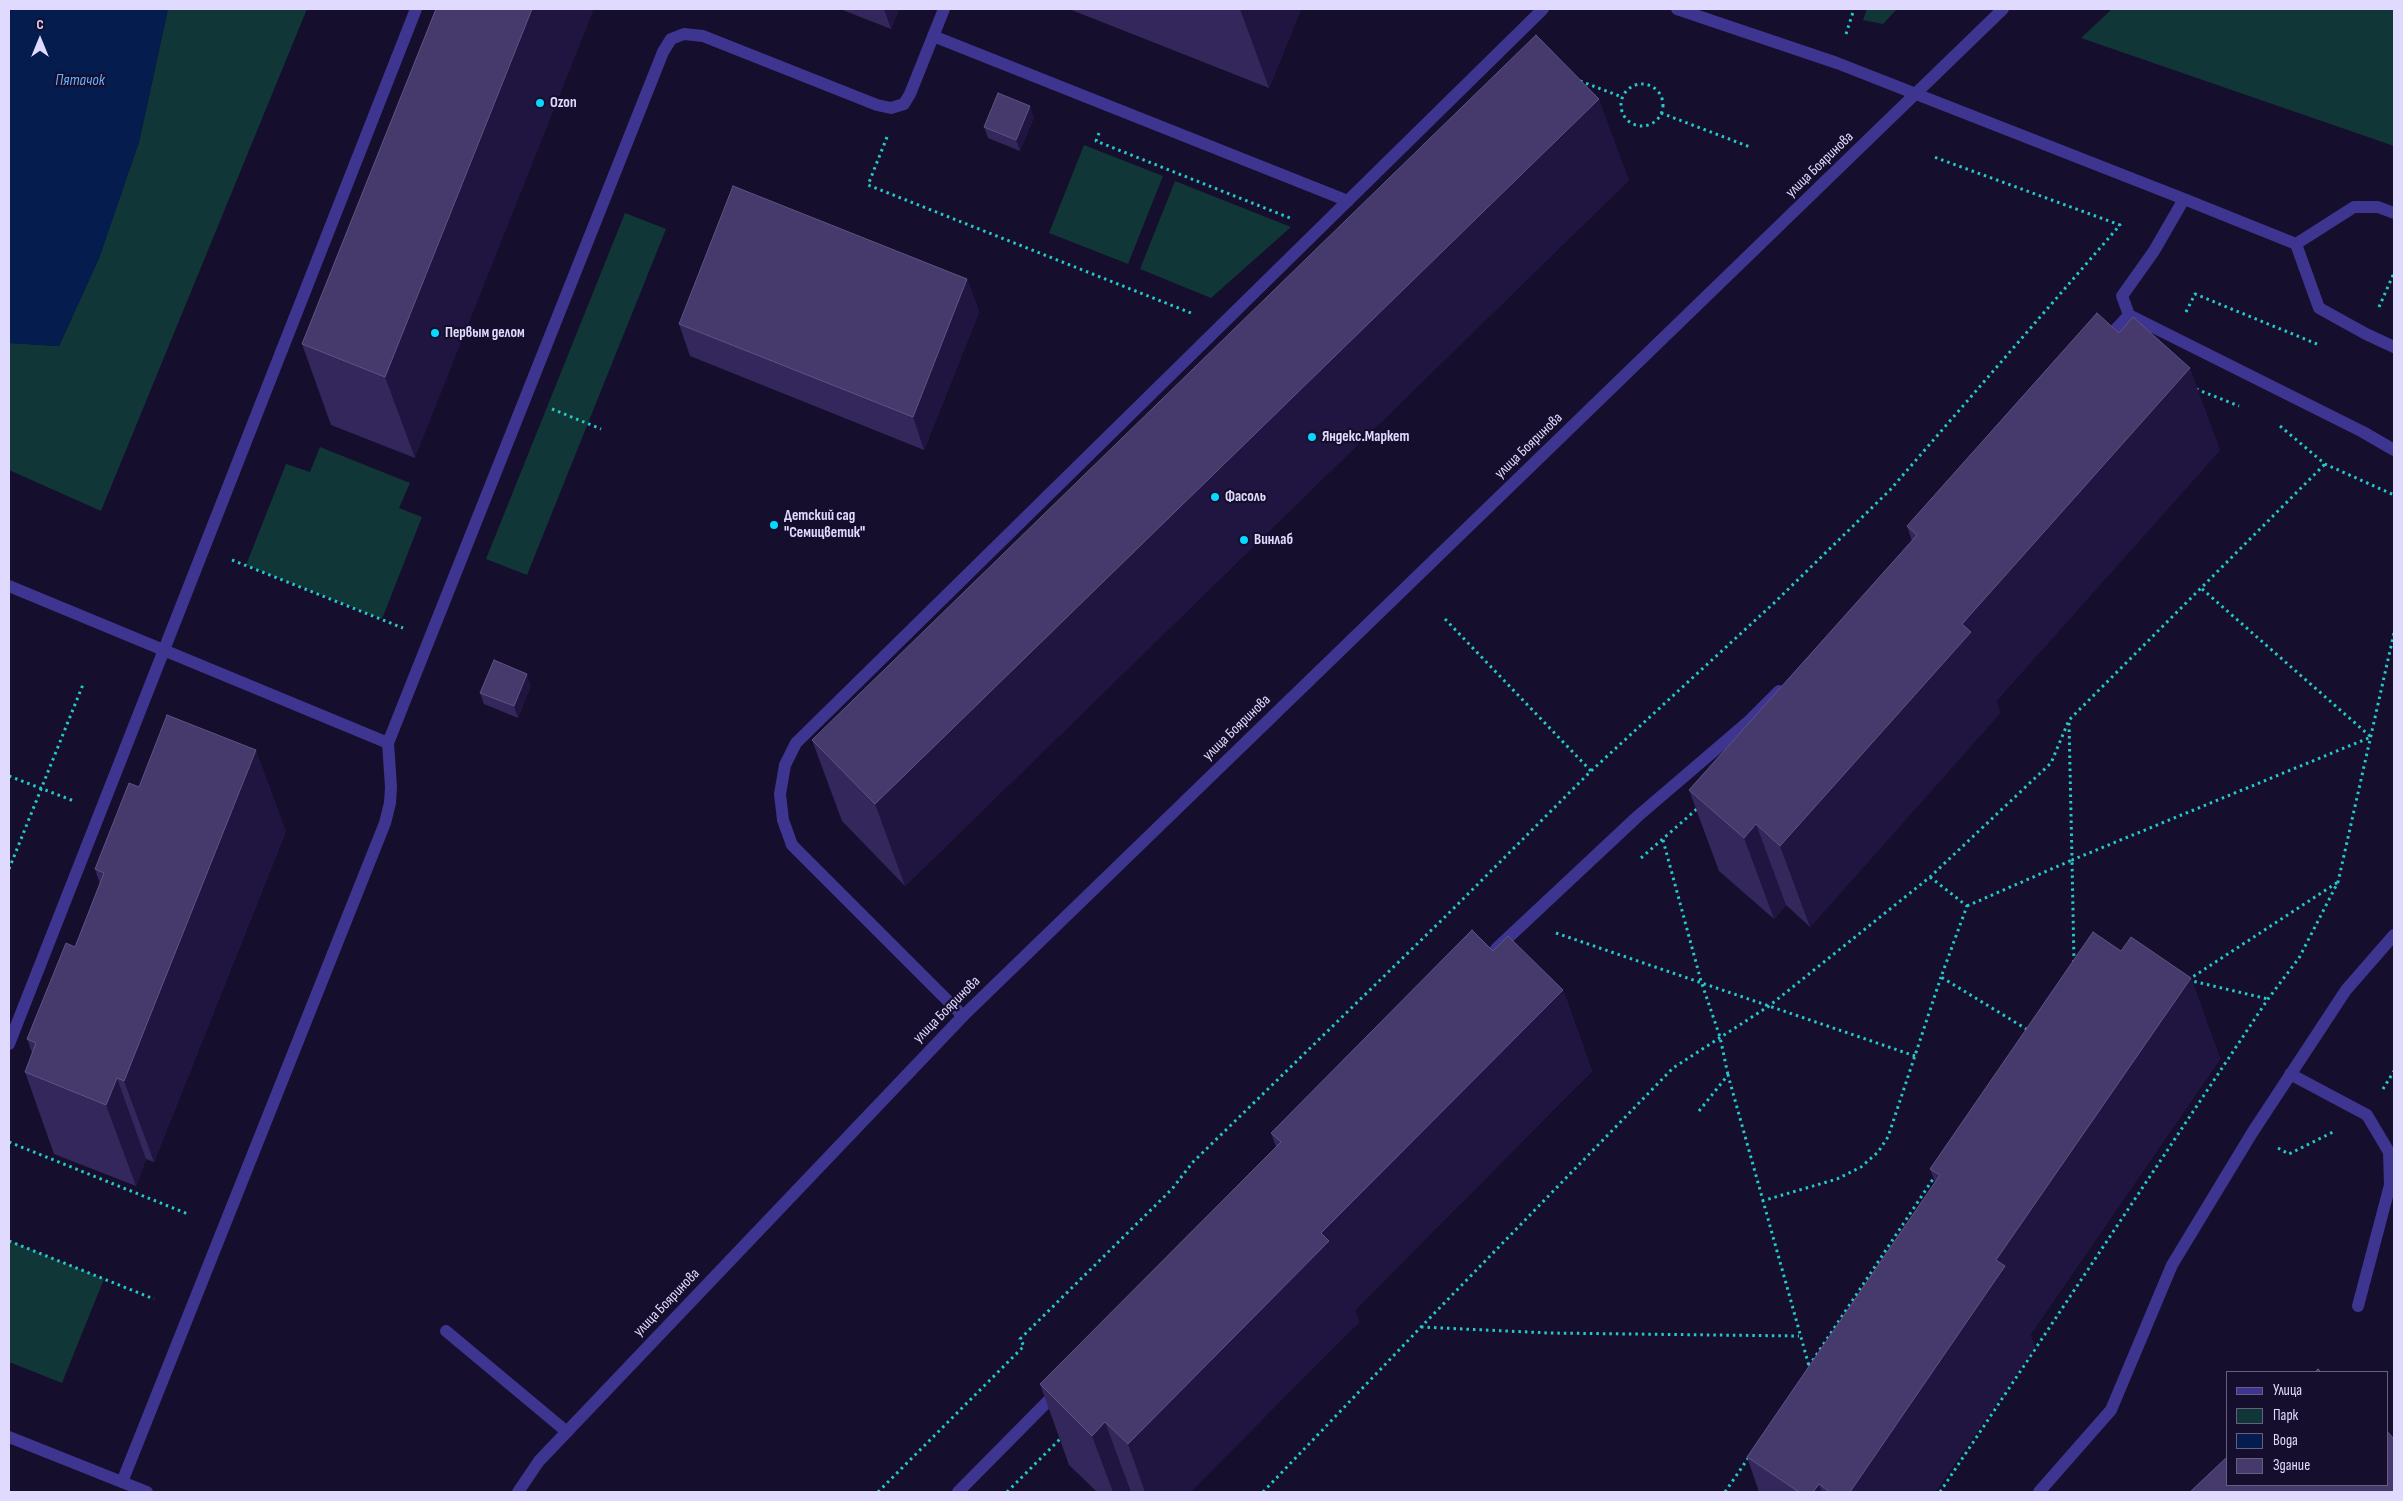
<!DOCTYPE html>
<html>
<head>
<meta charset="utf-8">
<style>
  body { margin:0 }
  #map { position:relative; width:2403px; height:1501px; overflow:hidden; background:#150e2c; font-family:"Sofia Sans Condensed",sans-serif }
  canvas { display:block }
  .frame { position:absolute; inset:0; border:10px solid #e0daff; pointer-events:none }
  .legend { position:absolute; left:2226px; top:1371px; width:162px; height:115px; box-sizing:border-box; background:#150e2c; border:1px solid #666080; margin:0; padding:6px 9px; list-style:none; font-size:15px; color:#e0daff }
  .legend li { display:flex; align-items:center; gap:10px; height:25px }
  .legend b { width:25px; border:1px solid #666080 }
  .north { position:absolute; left:15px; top:15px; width:50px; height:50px; -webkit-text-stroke:4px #150e2c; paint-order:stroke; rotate:0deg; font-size:14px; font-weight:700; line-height:20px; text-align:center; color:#e0daff }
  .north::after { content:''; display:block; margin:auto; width:18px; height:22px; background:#e0daff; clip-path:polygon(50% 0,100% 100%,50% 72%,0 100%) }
</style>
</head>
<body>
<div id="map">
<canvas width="2403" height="1501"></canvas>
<div class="frame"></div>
<ul class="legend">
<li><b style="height:6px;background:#3e3590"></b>Улица</li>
<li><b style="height:14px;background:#113637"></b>Парк</li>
<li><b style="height:14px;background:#051c4f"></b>Вода</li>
<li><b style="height:14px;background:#463a6d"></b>Здание</li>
</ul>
<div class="north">С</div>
</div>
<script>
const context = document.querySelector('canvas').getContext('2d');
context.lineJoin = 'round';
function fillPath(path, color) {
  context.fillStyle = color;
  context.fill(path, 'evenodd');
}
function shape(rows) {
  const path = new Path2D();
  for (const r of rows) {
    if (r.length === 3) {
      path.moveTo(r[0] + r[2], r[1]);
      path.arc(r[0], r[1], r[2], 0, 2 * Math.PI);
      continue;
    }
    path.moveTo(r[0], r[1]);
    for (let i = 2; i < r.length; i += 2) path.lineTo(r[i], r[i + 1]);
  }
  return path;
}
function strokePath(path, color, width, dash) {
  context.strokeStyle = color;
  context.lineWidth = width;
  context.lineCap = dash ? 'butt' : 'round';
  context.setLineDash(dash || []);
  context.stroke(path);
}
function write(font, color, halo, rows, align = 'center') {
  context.font = font + ' "Sofia Sans Condensed",sans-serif';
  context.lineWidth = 4.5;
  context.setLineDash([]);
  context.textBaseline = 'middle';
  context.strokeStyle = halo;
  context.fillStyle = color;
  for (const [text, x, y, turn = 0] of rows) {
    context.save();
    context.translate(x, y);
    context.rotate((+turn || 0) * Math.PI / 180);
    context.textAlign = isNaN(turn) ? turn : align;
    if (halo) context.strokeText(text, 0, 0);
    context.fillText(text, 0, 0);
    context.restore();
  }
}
fillPath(shape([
  [168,9,307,9,101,511,9,470,9,343,59,346,99,258,139,142],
  [1867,9,1897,9,1883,24,1863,20],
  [2112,9,2394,9,2394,146,2081,38],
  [1084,145,1163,176,1128,264,1049,233],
  [1175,181,1291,227,1211,298,1140,269],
  [625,213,666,229,527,575,486,559],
  [320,447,410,483,399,508,422,517,382,619,246,565,286,464,310,472],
  [9,1241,104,1279,62,1383,9,1362]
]), '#113637');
fillPath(shape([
  [9,9,168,9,139,142,99,258,59,346,9,343]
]), '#051c4f');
strokePath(shape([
  [1846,34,1854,9],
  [1580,81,1622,97],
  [1642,105,21],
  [1661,113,1750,147],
  [1099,133,1096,141,1290,218],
  [887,137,868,185,1191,313],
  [2379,307,2394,273],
  [2186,312,2195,294,2317,344],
  [2196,389,2239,406],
  [552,409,601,429],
  [2280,426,2325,464,2394,495],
  [232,560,403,628],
  [1445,619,1591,771],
  [2069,723,2072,860,2371,737,2201,588],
  [9,776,74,801],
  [1663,840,1701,981,1720,1037,1728,1075],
  [1641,858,1698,808],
  [9,869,84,682],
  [1930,877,1967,906,1941,977,2028,1030],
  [1967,906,2072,860,2074,962],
  [1556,933,1915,1056],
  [2188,980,2268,999],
  [2188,980,2338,882],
  [2383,1089,2394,1071],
  [1699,1111,1728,1075,1809,1366],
  [9,1142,188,1214],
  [2278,1148,2289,1154,2335,1131],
  [1762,1201,1837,1179,1861,1167,1878,1152,1888,1137,1941,977],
  [9,1241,154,1299],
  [1421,1327,1549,1333,1799,1336],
  [1809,1366,1935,1176],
  [878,1492,1024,1346,1020,1339,1172,1189,1193,1162,1451,911,1591,771,1774,603,1890,490,2120,225,1934,157],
  [1007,1492,1063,1436],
  [1263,1492,1421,1327,1673,1068,1769,1006,1930,877,2051,763,2069,720,2325,464],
  [1725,1492,1749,1457],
  [1940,1492,2268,999,2299,958,2338,882,2394,633]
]), '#24c9c8', 3, [2.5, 4]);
strokePath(shape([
  [1677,9,1837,63,2184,199,2154,251,2122,296,2129,315,2363,432,2394,450],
  [933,36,1348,201],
  [2184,199,2296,244,2354,207,2378,207,2394,213],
  [2296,244,2319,308,2366,334,2394,347],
  [2104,342,2129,315],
  [9,586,388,743],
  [1496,949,1638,816,1749,721,1779,691],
  [963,1016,792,845,783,820,780,794,785,765,796,743,1543,9],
  [9,1044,416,9],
  [2290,1074,2367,1115,2389,1152,2390,1185,2358,1306],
  [446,1331,567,1432],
  [122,1482,385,823,390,803,391,787,388,743,663,52,671,39,684,34,703,36,877,105,891,108,904,104,910,94,944,9],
  [958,1492,1058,1391],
  [2039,1492,2111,1410,2172,1265,2252,1133,2346,990,2394,935]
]), '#3e3590', 12);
strokePath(shape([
  [9,1437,147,1492],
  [518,1492,539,1461,963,1016,2003,9]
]), '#3e3590', 12);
fillPath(shape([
  [436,9,415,458,331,425,302,344],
  [840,9,899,9,891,29],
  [1069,9,1301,9,1269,88],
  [1034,117,1020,151,988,138,984,127],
  [1629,180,905,886,842,821,812,740],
  [967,279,979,312,924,450,690,356,679,324],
  [2220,450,1996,701,2000,713,1810,927,1786,905,1774,919,1719,871,1689,790,1912,541,1907,526],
  [531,685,518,718,484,704,480,693],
  [139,787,286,831,154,1162,146,1159,136,1186,54,1154,25,1072,32,1053,27,1039,75,947,100,884,95,869],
  [1493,951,1563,990,1592,1071,1355,1310,1359,1322,1190,1492,1097,1492,1069,1465,1040,1384,1276,1147,1271,1133],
  [2191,978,2220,1059,2030,1335,2035,1347,1935,1492,1759,1492,1747,1457,1935,1182,1930,1169]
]), '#34275b');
fillPath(shape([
  [532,9,594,9,415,458,385,377],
  [884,9,899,9,891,29],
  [1240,9,1301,9,1269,88],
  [1599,99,1629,180,905,886,875,804],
  [1030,106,1034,117,1020,151,1016,140],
  [967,279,979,312,924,450,913,417],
  [2190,368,2220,450,1996,701,2000,713,1810,927,1780,846,1962,624],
  [527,674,531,685,518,718,514,706],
  [256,750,286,831,154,1162,124,1081],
  [1756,824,1786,905,1774,919,1744,838],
  [2191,978,2220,1059,2030,1335,2035,1347,1935,1492,1850,1492,1996,1260],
  [1563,990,1592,1071,1355,1310,1359,1322,1190,1492,1145,1492,1128,1444,1321,1233],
  [117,1078,146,1159,136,1186,106,1105],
  [1105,1422,1131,1492,1113,1492,1092,1436],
  [1819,1484,1822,1492,1813,1492]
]), '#201541');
const building = shape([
  [436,9,532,9,385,377,302,344,436,9],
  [1536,35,1599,99,875,804,812,740,1536,35],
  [998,93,1030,106,1016,140,984,127,998,93],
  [733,186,967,279,913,417,679,324,733,186],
  [2097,313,2119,333,2133,317,2190,368,1962,624,1971,632,1780,846,1756,824,1744,838,1689,790,1917,535,1907,526,2097,313],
  [494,660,527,674,514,706,480,693,494,660],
  [167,715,256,750,124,1081,117,1078,106,1105,25,1072,36,1043,27,1039,66,943,75,947,104,873,95,869,129,783,139,787,167,715],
  [1472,930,1493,951,1508,936,1563,990,1321,1233,1329,1241,1128,1444,1105,1422,1092,1436,1040,1384,1281,1142,1271,1133,1472,930],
  [2093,932,2121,951,2131,937,2191,978,1996,1260,2005,1266,1850,1492,1830,1492,1819,1484,1813,1492,1799,1492,1747,1457,1940,1175,1930,1169,2093,932],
  [2318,1369,2321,1372,2315,1372,2318,1369],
  [2387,1431,2394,1439,2394,1492,2190,1492,2227,1457,2227,1485,2387,1485,2387,1431]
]);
fillPath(building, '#463a6d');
strokePath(building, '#5e5384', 1);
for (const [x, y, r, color] of [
  [540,103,5,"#06d8ff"],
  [435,333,5,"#06d8ff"],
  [1312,437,5,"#06d8ff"],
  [1215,497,5,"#06d8ff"],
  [774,525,5,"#06d8ff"],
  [1244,540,5,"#06d8ff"]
]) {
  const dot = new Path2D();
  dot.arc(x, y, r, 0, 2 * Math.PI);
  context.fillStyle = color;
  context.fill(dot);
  strokePath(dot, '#150e2c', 2);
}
write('bold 15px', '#e0daff', '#150e2c', [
  ["Ozon",550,103],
  ["Первым делом",445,333],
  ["Яндекс.Маркет",1322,437],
  ["Фасоль",1225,497],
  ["Детский сад",784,516],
  ["\"Семицветик\"",784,533],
  ["Винлаб",1254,540]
], 'left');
write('15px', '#e0daff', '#150e2c', [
  ["улица Бояринова",1820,165,-44],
  ["улица Бояринова",1529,446,-44],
  ["улица Бояринова",1237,728,-44],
  ["улица Бояринова",947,1010,-45],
  ["улица Бояринова",667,1303,-46]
]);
write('italic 16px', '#68b1ff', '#150e2c', [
  ["Пятачок",80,81]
]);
</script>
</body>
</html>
